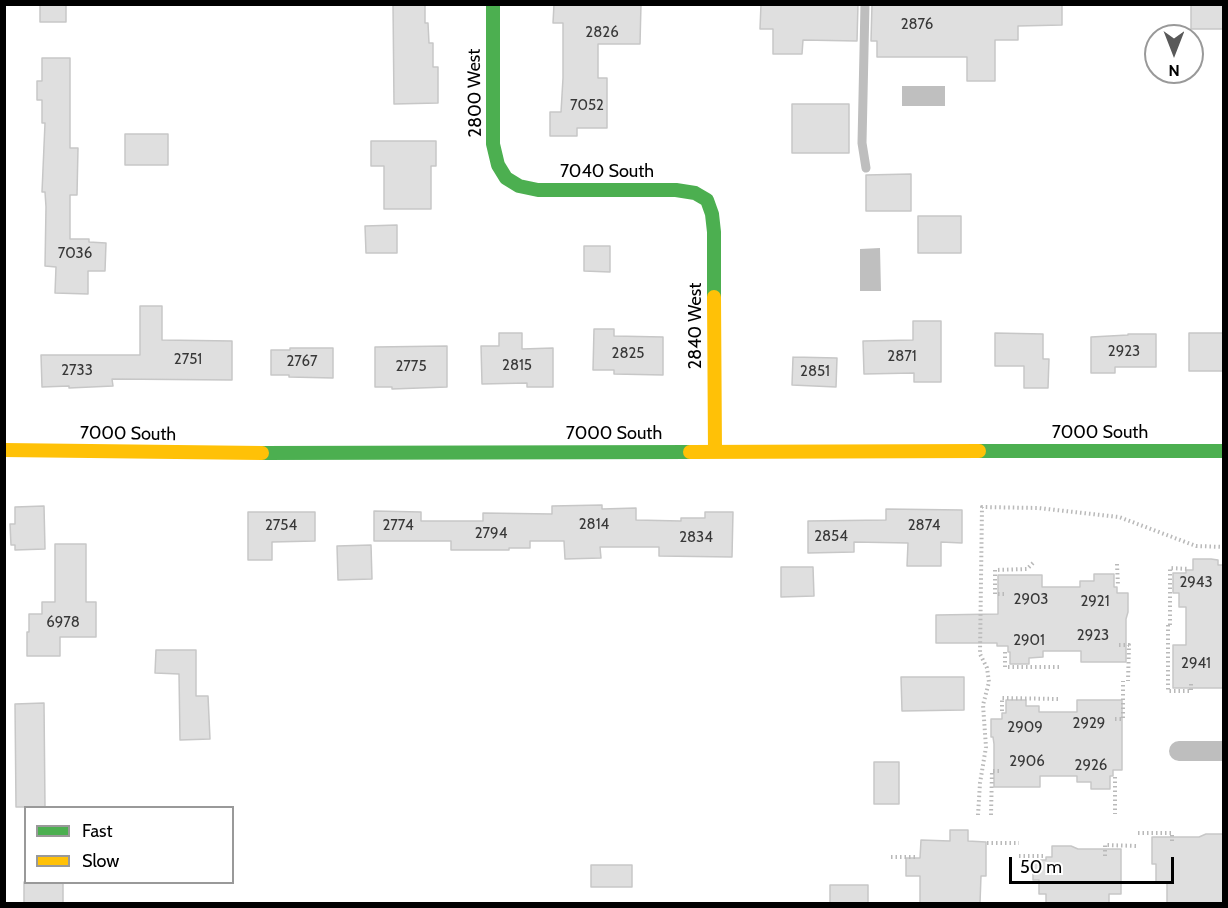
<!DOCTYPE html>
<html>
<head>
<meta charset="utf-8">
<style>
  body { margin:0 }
  #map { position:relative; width:1228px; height:908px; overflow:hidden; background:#fff; font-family:Cabin,sans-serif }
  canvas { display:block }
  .frame { position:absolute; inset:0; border:6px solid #000; pointer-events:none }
  .legend { position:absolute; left:24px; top:806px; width:210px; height:78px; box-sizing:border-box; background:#fff; border:2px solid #999; margin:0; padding:8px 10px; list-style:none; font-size:18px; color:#000 }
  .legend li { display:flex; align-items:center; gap:12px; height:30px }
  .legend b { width:30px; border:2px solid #999 }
  .north { position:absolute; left:1144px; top:24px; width:60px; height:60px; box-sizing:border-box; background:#fff; border:2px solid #999; border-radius:50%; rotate:180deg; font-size:16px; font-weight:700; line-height:24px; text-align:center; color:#000 }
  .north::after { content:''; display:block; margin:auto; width:21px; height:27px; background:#595959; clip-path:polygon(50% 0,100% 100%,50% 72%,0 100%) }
  .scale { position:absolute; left:1009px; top:857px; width:165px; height:27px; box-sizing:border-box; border:3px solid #000; border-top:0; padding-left:8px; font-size:18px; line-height:21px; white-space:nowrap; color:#000; -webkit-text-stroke:4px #fff; paint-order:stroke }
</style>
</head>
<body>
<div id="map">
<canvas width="1228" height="908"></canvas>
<div class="frame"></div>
<ul class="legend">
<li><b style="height:8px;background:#4caf50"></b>Fast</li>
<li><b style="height:8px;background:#ffc107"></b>Slow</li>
</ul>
<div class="north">N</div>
<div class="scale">50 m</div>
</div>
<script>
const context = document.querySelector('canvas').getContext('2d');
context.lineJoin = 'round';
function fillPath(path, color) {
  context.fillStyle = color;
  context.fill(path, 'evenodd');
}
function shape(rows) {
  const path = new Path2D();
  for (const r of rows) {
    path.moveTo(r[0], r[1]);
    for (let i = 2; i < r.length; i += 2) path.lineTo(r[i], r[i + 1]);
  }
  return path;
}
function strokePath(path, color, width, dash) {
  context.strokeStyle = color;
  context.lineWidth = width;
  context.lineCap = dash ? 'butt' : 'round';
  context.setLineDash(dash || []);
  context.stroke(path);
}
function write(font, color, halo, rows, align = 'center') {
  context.font = font + ' Cabin,sans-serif';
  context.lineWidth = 4.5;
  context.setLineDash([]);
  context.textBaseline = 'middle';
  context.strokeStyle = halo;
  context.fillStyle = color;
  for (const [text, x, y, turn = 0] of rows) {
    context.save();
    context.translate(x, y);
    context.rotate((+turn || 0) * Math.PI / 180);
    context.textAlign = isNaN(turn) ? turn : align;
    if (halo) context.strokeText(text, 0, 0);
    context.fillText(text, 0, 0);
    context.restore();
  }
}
fillPath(shape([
  [902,86,945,86,945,106,902,106],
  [880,248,881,291,860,291,860,249]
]), '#bfbfbf');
const building = shape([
  [40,4,66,4,66,22,40,22,40,4],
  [393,4,425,4,425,23,428,23,429,43,433,43,433,67,438,67,438,103,394,104,393,4],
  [554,4,641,4,640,44,598,44,598,78,607,78,607,128,577,128,577,136,550,136,550,112,561,112,563,78,563,23,553,23,554,4],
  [761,4,858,4,857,41,803,40,802,54,773,54,773,29,760,29,761,4],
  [872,4,1062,4,1062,25,1018,26,1018,40,995,40,995,81,967,81,967,57,877,57,877,41,871,41,872,4],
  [1191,4,1224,4,1224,29,1191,29,1191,4],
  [42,58,70,58,70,148,78,148,77,195,70,195,70,239,89,239,89,242,106,243,105,271,88,271,88,294,55,293,56,267,45,266,46,207,45,192,42,192,45,123,42,123,42,100,37,100,37,81,42,81,42,58],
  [792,104,849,104,849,153,792,153,792,104],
  [125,134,168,134,168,165,125,165,125,134],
  [371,141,436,141,436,166,431,166,431,209,384,209,384,166,371,166,371,141],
  [911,174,911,211,866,211,866,175,911,174],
  [918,216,961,216,961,253,918,253,918,216],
  [397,225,397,253,366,253,365,226,397,225],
  [584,246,610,246,610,272,584,271,584,246],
  [140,306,162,306,162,340,232,341,232,380,112,379,113,386,69,388,69,386,42,387,41,355,140,355,140,306],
  [913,321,941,321,941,382,914,382,914,373,864,374,863,341,913,340,913,321],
  [594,329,614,329,614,336,663,337,663,375,614,374,614,370,593,370,594,329],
  [499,333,522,333,522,349,553,348,553,387,527,387,527,383,482,384,481,346,499,346,499,333],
  [995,333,1043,334,1043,359,1049,359,1048,388,1024,388,1024,366,995,366,995,333],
  [1189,333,1224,333,1224,371,1189,371,1189,333],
  [1128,334,1156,334,1156,367,1115,367,1115,373,1091,373,1091,337,1128,335,1128,334],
  [447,346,447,387,392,389,392,387,375,387,375,347,447,346],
  [290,348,333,348,333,378,289,377,289,375,271,375,271,350,290,350,290,348],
  [793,357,837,358,836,387,792,385,793,357],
  [602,505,602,509,636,508,636,520,681,521,681,518,705,518,705,512,733,512,732,557,659,556,659,547,600,547,601,558,565,559,564,541,530,541,530,548,509,548,509,550,451,550,451,541,374,541,374,511,421,512,421,521,483,521,483,513,552,514,552,506,602,505],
  [44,506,45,549,15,550,15,545,11,545,10,524,15,524,15,507,44,506],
  [886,509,962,510,962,543,941,542,941,566,907,566,908,543,854,542,854,552,808,553,808,521,886,520,886,509],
  [248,512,315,512,315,541,272,542,272,560,248,560,248,512],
  [55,544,86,544,86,602,96,602,96,637,60,637,60,656,27,656,27,632,29,632,29,614,42,614,42,602,55,602,55,544],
  [371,545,372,579,338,580,337,546,371,545],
  [1193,559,1211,559,1218,560,1218,565,1224,565,1224,688,1173,688,1173,645,1186,645,1186,607,1179,607,1179,593,1173,593,1173,573,1186,573,1186,570,1193,570,1193,559],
  [781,567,813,567,814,596,781,597,781,567],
  [1094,574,1114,574,1114,587,1117,587,1117,593,1128,593,1128,612,1126,619,1126,662,1081,662,1081,651,1043,651,1043,657,1029,658,1029,664,1010,664,1010,652,1008,652,1008,646,997,646,997,643,936,643,936,615,998,614,998,575,1042,575,1042,587,1080,587,1080,581,1094,581,1094,574],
  [156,650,196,650,196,696,208,696,210,739,180,740,179,674,155,673,156,650],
  [901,677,964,677,964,710,902,711,901,677],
  [1006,700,1026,700,1026,706,1039,706,1039,712,1077,712,1077,700,1122,700,1122,770,1113,770,1113,776,1110,776,1110,789,1091,789,1091,782,1077,782,1077,776,1040,776,1040,787,994,787,994,744,993,737,991,737,991,719,1002,719,1002,713,1006,713,1006,700],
  [44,703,45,807,16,807,15,704,44,703],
  [874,762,899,762,899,804,874,804,874,762],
  [950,830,968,830,968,841,986,842,986,876,981,876,980,903,920,903,920,876,906,876,906,858,920,858,921,840,950,841,950,830],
  [1206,834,1224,834,1224,903,1167,903,1167,882,1156,882,1156,864,1152,864,1152,837,1199,837,1206,834],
  [1052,846,1071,846,1078,849,1121,849,1121,894,1109,894,1109,903,1046,903,1046,894,1039,894,1039,880,1033,880,1033,860,1046,860,1046,857,1052,857,1052,846],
  [591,865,632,865,632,887,591,887,591,865],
  [24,882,63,882,63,903,24,903,24,882],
  [830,885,868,885,868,903,830,903,830,885]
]);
fillPath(building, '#dfdfdf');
strokePath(building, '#c7c7c7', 1.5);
strokePath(shape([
  [1117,564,1118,586],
  [1004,594,995,594,995,570,1027,569,1033,563],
  [1168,625,1168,691,1191,691,1191,682],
  [1170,625,1170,568,1189,569],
  [1119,645,1129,645,1128,681],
  [1005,652,1005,667,1061,667],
  [1002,711,1002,698,1059,699],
  [1115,719,1123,719,1123,681],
  [1115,777,1115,814],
  [978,815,980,783,986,747,983,705,989,682,987,668,980,654,982,507,1038,508,1119,517,1196,546,1224,547],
  [991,815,992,771,1001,771],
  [1138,833,1172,833,1172,843],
  [987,843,1019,843],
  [1019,856,1045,856],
  [1105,856,1105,845,1138,846],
  [891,857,916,857]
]), '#b9b9b9', 4, [1.5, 3]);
strokePath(shape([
  [865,4,862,143,866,168]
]), '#bebebe', 9);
strokePath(shape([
  [1179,751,1224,751]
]), '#bebebe', 20);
strokePath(shape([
  [493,4,493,144,498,165,506,178,519,186,538,190,676,190,695,193,707,200,712,214,714,232,714,297],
  [979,451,1224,451],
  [262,453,690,452]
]), '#4caf50', 14);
strokePath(shape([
  [714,297,715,452],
  [4,450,262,453],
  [690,452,979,451]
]), '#ffc107', 14);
write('15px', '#383838', null, [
  ["2876",917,25],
  ["2826",602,33],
  ["7052",587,106],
  ["7036",75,254],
  ["2923",1124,352],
  ["2825",628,354],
  ["2871",902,357],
  ["2751",188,360],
  ["2767",302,362],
  ["2815",517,366],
  ["2775",411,367],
  ["2733",77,371],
  ["2851",815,372],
  ["2814",594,525],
  ["2754",281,526],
  ["2774",398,526],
  ["2874",924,526],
  ["2794",491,534],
  ["2854",831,537],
  ["2834",696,538],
  ["2943",1196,583],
  ["2903",1031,600],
  ["2921",1095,602],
  ["6978",63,623],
  ["2923",1093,636],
  ["2901",1029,641],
  ["2941",1196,664],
  ["2929",1089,724],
  ["2909",1025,728],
  ["2906",1027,762],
  ["2926",1091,766]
]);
write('18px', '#000', '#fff', [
  ["2800 West",475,93,-91],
  ["7040 South",607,172],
  ["2840 West",696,326,-90],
  ["7000 South",1100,433],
  ["7000 South",128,434,1],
  ["7000 South",614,434]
]);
</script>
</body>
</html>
